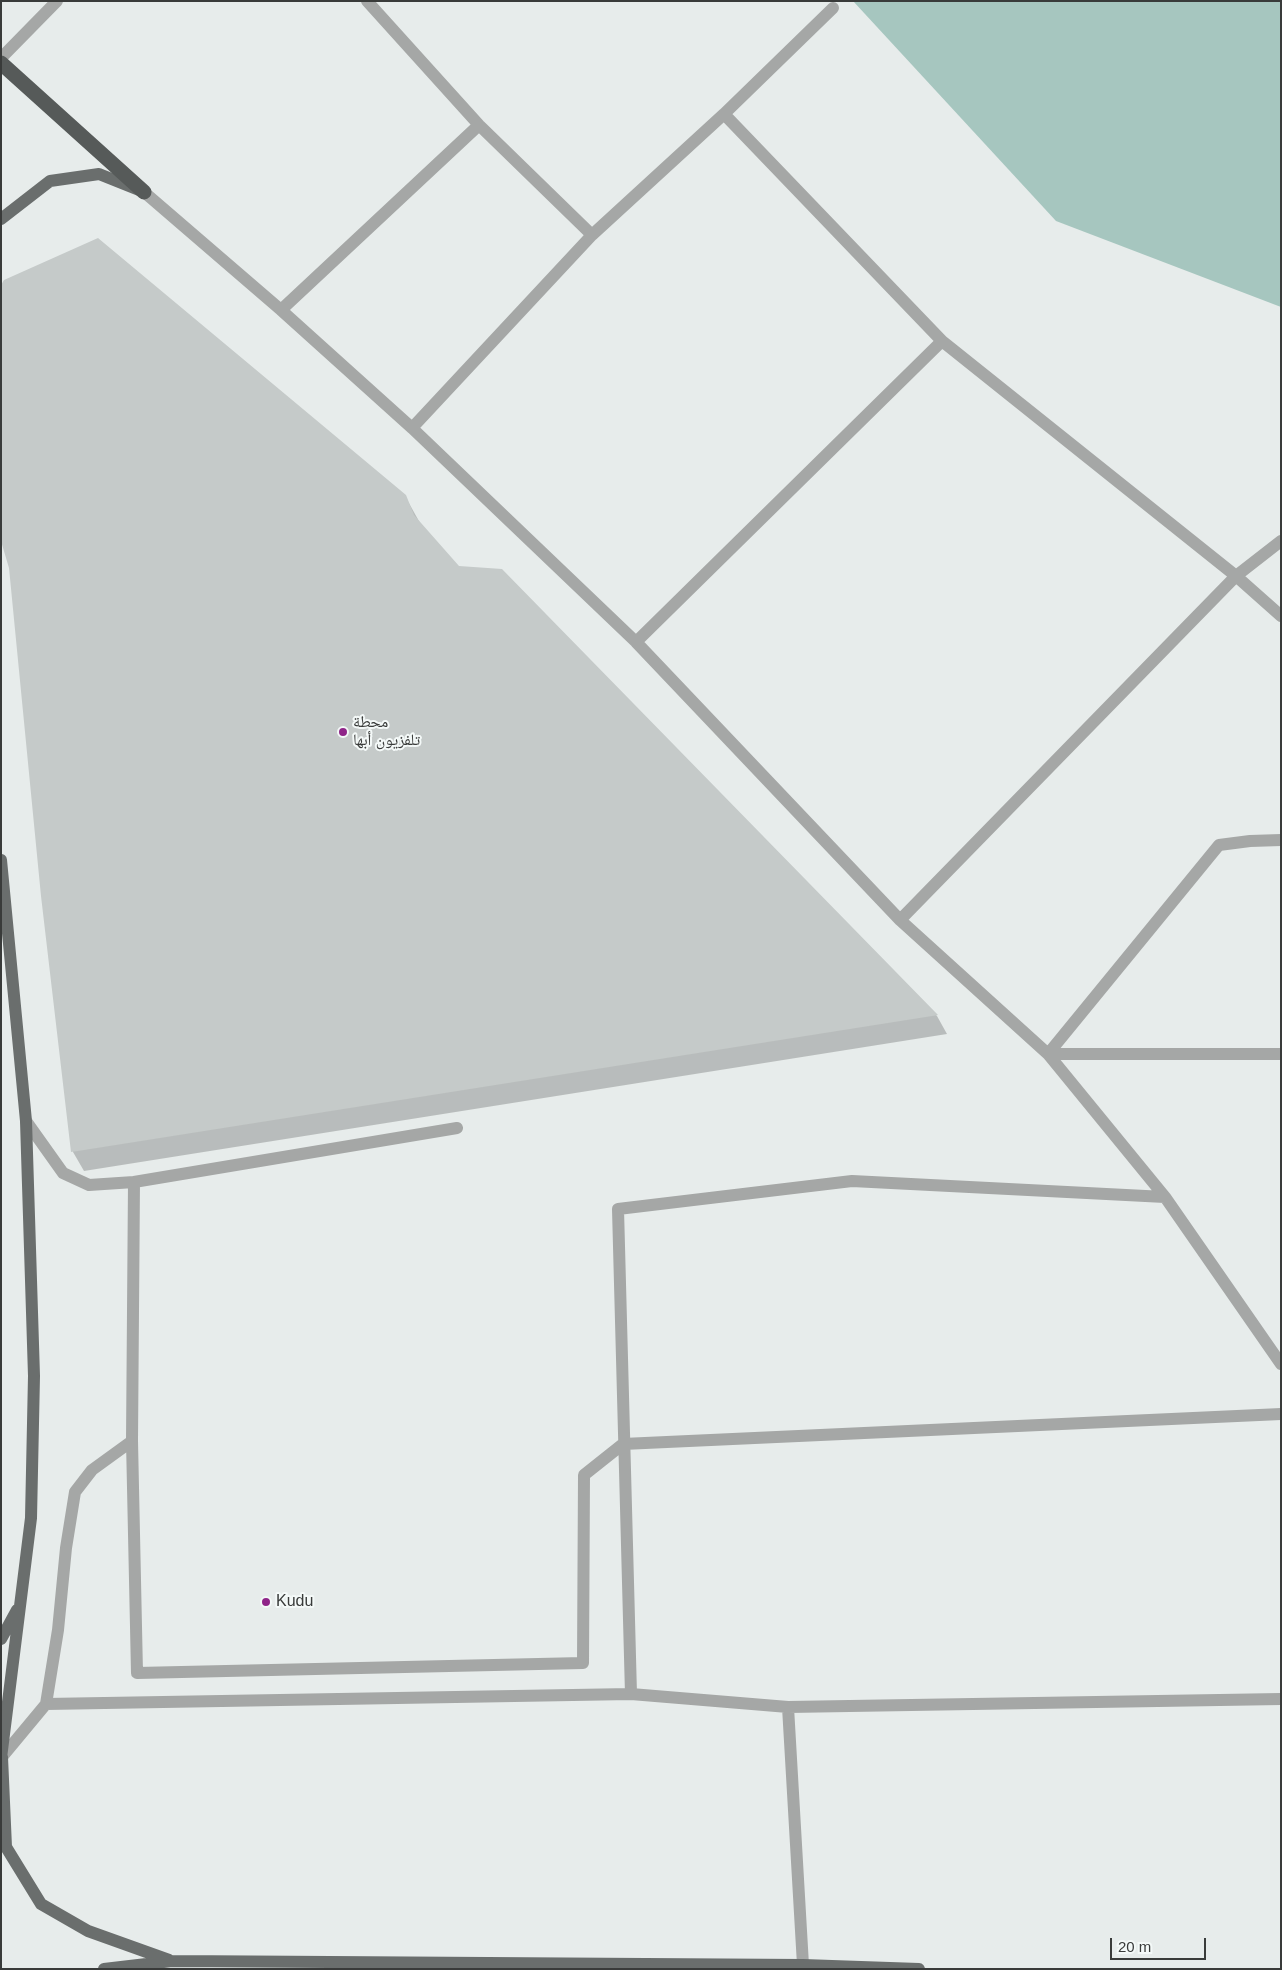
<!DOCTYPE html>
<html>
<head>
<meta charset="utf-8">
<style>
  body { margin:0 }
  #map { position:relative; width:1282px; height:1970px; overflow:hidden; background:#e7eceb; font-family:Helvetica,sans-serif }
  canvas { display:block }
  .frame { position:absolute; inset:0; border:2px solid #393b3a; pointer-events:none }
  .scale { position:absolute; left:1110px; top:1938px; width:96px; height:22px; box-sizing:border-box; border:2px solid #393b3a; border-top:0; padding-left:6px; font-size:15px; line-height:18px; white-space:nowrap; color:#393b3a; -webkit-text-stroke:4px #f4f9f8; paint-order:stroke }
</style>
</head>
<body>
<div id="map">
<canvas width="1282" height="1970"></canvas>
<div class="frame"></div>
<div class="scale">20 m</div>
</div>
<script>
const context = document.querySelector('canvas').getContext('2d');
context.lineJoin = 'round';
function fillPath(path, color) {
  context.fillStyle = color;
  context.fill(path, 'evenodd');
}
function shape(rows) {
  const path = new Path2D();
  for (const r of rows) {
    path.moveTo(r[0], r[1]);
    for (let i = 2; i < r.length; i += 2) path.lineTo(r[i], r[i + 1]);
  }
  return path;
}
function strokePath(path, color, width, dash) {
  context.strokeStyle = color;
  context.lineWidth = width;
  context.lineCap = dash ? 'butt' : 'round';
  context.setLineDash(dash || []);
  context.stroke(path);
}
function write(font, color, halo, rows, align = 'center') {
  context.font = font + ' Helvetica,"Noto Naskh Arabic",sans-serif';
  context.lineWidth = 4;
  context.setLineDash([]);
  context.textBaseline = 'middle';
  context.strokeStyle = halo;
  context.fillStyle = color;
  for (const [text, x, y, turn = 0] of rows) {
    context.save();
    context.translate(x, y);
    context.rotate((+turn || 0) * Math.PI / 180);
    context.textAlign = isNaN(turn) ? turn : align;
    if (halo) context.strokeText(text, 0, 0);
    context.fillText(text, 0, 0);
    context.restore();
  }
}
fillPath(shape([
  [853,1,1281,1,1281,307,1056,221]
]), '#a6c6bf');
fillPath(shape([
  [405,496,420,523,458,567,502,571,937,1016,947,1034,84,1171,73,1152,42,895]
]), '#0003');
fillPath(shape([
  [98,238,406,495,414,515,459,566,502,569,938,1015,71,1152,41,896,9,568,1,541,1,285,4,280]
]), '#c5cac9');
strokePath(shape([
  [367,1,479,125,592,235],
  [1,58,57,1],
  [724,114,942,341,1236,576,1281,616],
  [144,192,281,310,412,428,636,642,900,920,1048,1054,1165,1197,1281,1364],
  [281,310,479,125],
  [412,428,592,235,724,114,833,8],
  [636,642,942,341],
  [900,920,1236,576,1281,541],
  [1048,1054,1219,845,1250,841,1281,840],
  [1048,1054,1281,1054],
  [26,1121,63,1173,89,1185,134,1182],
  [457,1128,134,1182,132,1441,137,1673,583,1663,584,1475,623,1444,1281,1414],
  [631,1694,618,1209,852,1181,1165,1197],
  [46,1704,58,1630,66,1548,75,1492,92,1470,132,1441],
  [788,1707,803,1965],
  [2,1757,46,1704,631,1694,788,1707,1281,1699]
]), '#a5a7a6', 12);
strokePath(shape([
  [1,219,50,181,99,174,139,190],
  [1,860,26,1121,34,1376,31,1518,1,1758],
  [1,1639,17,1610],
  [2,1757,6,1847,41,1904,88,1931,169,1960],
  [104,1969,172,1961,803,1965,919,1969]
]), '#6a6e6d', 12);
strokePath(shape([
  [1,63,144,192]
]), '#565a59', 15);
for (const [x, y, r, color] of [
  [343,732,5,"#8f2488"],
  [266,1602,5,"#8f2488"]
]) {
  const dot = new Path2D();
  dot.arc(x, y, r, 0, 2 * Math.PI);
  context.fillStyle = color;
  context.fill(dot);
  strokePath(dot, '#f4f9f8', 2);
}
write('16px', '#393b3a', '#f4f9f8', [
  ["محطة",353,723],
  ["تلفزيون أبها",353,741],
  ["Kudu",276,1602]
], 'left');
</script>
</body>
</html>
